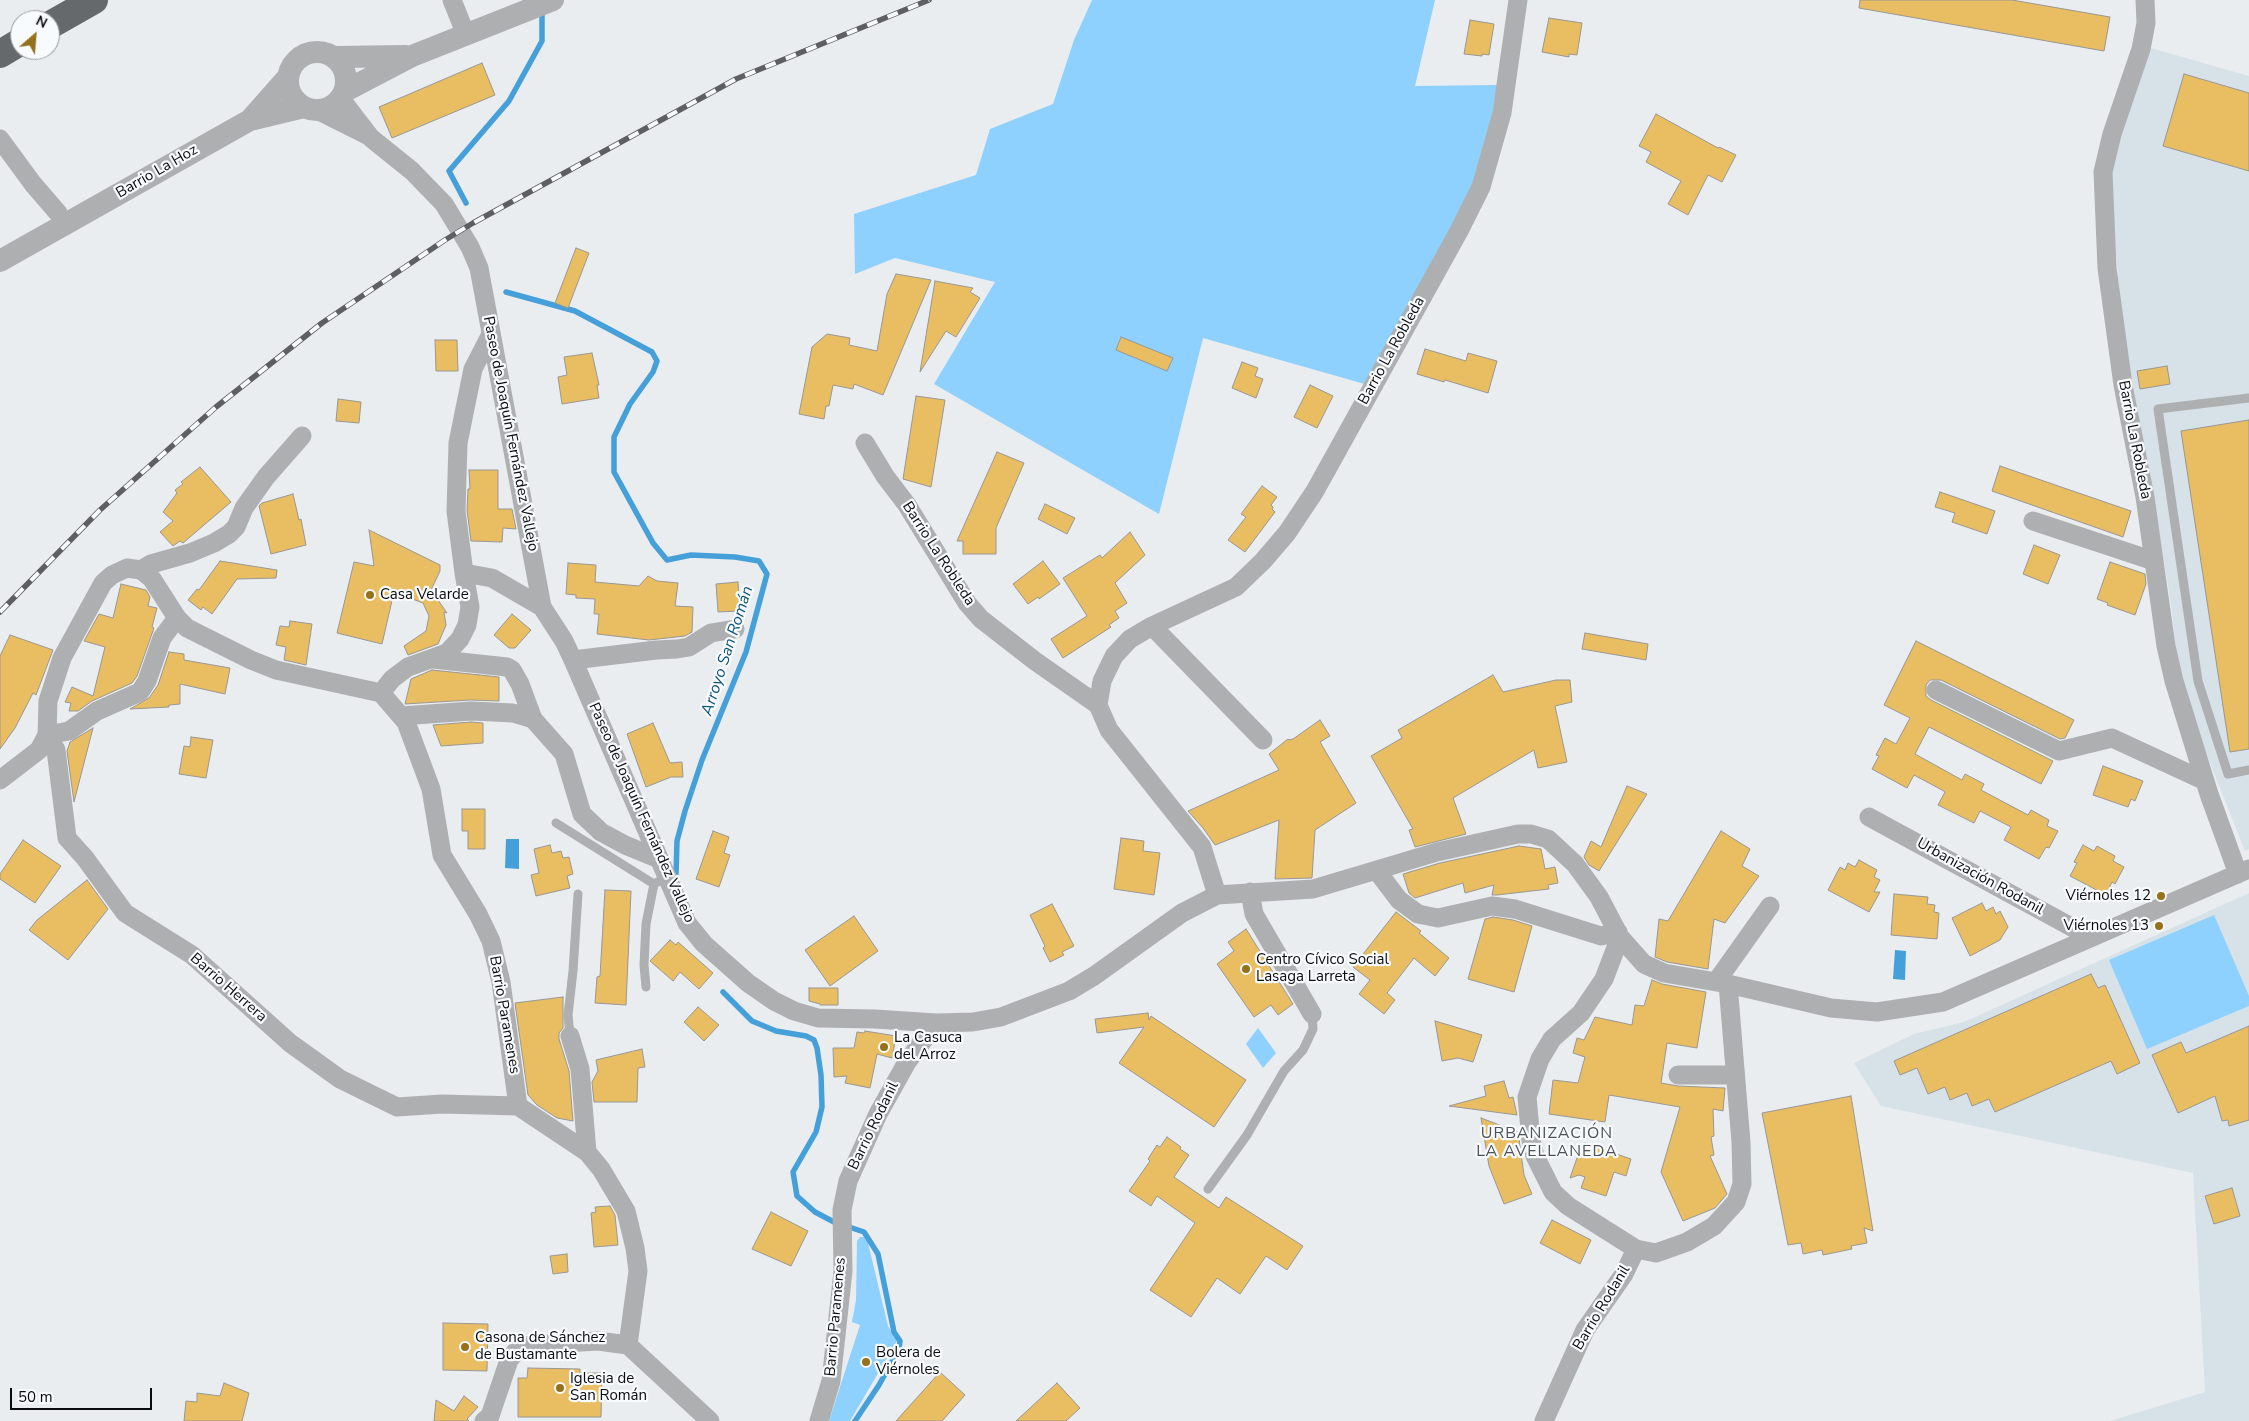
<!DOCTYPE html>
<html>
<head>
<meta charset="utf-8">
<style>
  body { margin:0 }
  #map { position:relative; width:2249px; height:1421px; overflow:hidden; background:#eaedf0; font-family:"Nunito Sans",sans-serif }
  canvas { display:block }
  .north { position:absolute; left:10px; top:10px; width:50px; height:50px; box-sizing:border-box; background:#f8fbfd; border:1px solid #999b9d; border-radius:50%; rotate:27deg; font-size:14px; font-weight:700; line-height:20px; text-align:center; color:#0a0b0c }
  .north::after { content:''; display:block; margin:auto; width:18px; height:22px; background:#96711b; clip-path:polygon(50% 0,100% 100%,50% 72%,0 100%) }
  .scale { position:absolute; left:10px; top:1388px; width:142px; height:22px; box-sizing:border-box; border:2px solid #0a0b0c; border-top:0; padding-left:6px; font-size:15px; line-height:18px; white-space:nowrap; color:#0a0b0c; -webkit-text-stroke:4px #f8fbfd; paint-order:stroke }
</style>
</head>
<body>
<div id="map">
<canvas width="2249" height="1421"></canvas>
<div class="north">N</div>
<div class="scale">50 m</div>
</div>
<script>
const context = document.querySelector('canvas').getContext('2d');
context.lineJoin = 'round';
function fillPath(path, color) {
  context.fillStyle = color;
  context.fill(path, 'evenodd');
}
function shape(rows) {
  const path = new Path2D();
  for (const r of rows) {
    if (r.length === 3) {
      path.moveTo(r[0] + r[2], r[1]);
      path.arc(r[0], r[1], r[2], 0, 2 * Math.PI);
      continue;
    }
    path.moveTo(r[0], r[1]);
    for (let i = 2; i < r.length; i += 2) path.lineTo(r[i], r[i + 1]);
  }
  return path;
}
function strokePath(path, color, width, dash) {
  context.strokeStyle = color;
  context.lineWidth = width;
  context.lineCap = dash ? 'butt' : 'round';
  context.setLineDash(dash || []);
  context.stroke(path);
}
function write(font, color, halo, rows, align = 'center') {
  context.font = font + ' "Nunito Sans",sans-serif';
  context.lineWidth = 4.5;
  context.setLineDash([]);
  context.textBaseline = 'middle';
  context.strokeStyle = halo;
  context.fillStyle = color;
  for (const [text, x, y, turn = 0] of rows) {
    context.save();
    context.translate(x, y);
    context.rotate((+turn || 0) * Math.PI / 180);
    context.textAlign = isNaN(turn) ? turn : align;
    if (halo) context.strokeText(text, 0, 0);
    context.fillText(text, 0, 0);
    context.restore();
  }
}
fillPath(shape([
  [2144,46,2249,76,2249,849,2245,851,2196,727,2177,663,2172,611,2148,462,2126,368,2109,173],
  [2249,893,2249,1421,2110,1421,2205,1392,2193,1173,1881,1106,1854,1063,1914,1034,1964,1022]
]), '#d7e1e8');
fillPath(shape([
  [1092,0,1435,0,1415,86,1497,85,1481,187,1382,389,1203,338,1159,514,934,384,995,282,895,258,855,274,854,214,976,175,990,129,1053,104,1074,40],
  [2214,915,2249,996,2249,1006,2147,1049,2109,960],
  [1258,1028,1276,1053,1263,1068,1246,1044],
  [860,1237,864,1237,868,1243,888,1326,897,1341,850,1421,829,1421,860,1325,852,1322,856,1300,857,1241]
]), '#8ed0fe');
fillPath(shape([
  [506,839,519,839,519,869,505,868],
  [1895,950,1906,951,1905,980,1893,979]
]), '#45a0da');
strokePath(shape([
  [466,203,449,171,509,101,542,41,542,11],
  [506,292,575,311,652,352,657,361,653,372,630,404,614,437,614,472,653,543,667,560,691,555,735,557,759,561,767,574,746,652,702,760,685,811,677,841,676,874],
  [723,992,752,1021,776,1031,806,1036,814,1040,817,1048,821,1075,822,1107,816,1132,793,1172,797,1196,815,1212,834,1222,864,1232,878,1254,894,1332,900,1341,899,1349,879,1385,855,1421]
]), '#45a0da', 5.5);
const building = shape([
  [1860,0,2012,0,2110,17,2104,51,1859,8,1860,0],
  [1549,18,1582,23,1577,55,1569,54,1569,57,1542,52,1549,18],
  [1470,20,1494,24,1489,55,1482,54,1482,56,1464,54,1470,20],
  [482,63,495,95,392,138,379,107,482,63],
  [2184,74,2249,93,2249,171,2163,146,2184,74],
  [1656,114,1718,148,1719,147,1736,155,1722,182,1708,175,1688,215,1668,204,1681,181,1646,162,1651,152,1639,146,1656,114],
  [576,248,589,253,568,308,555,303,576,248],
  [896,274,931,280,883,395,854,384,853,389,833,385,829,406,826,406,824,419,799,414,812,347,827,334,850,338,849,345,877,351,887,294,896,274],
  [935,281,973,288,970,292,980,298,956,337,946,331,920,372,935,281],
  [1121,337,1173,358,1167,371,1116,350,1121,337],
  [435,340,457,340,458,371,436,371,435,340],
  [1425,349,1466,361,1468,353,1497,361,1488,393,1445,380,1444,382,1417,374,1425,349],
  [592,353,599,385,597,385,599,398,562,404,558,377,567,375,564,357,592,353],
  [1242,362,1258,368,1255,376,1263,379,1256,398,1232,388,1242,362],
  [2167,366,2170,384,2140,389,2137,371,2167,366],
  [1310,385,1333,396,1317,428,1294,417,1310,385],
  [916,396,945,400,931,487,903,479,916,396],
  [338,399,361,402,359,423,336,421,338,399],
  [2249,420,2249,749,2230,752,2181,431,2249,420],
  [997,452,1024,463,996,528,996,554,963,554,963,541,957,541,997,452],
  [2000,466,2131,511,2123,537,1992,491,2000,466],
  [200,467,231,502,183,543,180,541,173,546,160,532,173,521,163,512,177,493,175,490,183,484,181,482,200,467],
  [469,470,498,470,498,509,512,509,516,529,503,528,502,542,471,541,467,510,468,489,470,489,469,470],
  [1262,486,1277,497,1271,505,1273,507,1272,509,1275,512,1245,552,1228,540,1246,517,1241,514,1262,486],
  [1940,492,1995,511,1987,534,1952,522,1955,513,1935,507,1940,492],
  [293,494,299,520,301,519,306,545,271,554,259,506,262,503,293,494],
  [1045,504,1075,518,1067,534,1038,519,1045,504],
  [369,530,440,565,440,571,431,590,447,613,444,612,446,625,438,644,408,655,404,646,426,631,429,616,423,603,394,592,382,644,337,633,354,562,374,566,369,530],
  [1130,532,1145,555,1115,583,1127,603,1115,611,1119,618,1109,625,1111,627,1063,658,1051,639,1087,616,1063,578,1100,555,1102,558,1130,532],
  [2034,545,2060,555,2048,584,2023,574,2034,545],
  [220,561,277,570,276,578,237,579,212,614,203,607,201,610,188,600,197,589,199,590,220,561],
  [1043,561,1060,584,1039,599,1038,597,1028,604,1013,584,1043,561],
  [2110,562,2145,574,2146,584,2135,615,2107,605,2108,603,2097,599,2110,562],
  [568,563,596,565,595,582,639,586,648,576,657,581,678,583,675,606,693,607,692,632,685,636,649,640,597,634,599,614,594,614,595,599,576,598,576,595,566,594,568,563],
  [738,582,740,611,718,612,716,584,738,582],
  [121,584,146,590,150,597,148,606,157,608,152,627,154,628,153,631,137,676,132,683,92,701,78,711,69,711,71,703,65,702,72,687,93,696,105,647,84,641,99,614,113,618,121,584],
  [512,614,531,630,515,648,509,648,494,635,512,614],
  [290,621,312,624,306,665,284,660,286,647,276,645,280,626,289,627,290,621],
  [1585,633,1648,644,1646,660,1582,649,1585,633],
  [10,635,53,650,36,695,33,693,15,728,0,749,0,656,10,635],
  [1916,641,2074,720,2065,738,2060,739,1941,680,1930,680,1926,685,1926,696,1931,700,2053,761,2041,784,1929,727,1915,754,1962,780,1965,774,1984,784,1981,790,2028,815,2031,810,2049,820,2047,826,2058,831,2049,848,2046,847,2039,859,2004,840,2011,827,1980,811,1974,823,1938,805,1945,792,1942,790,1914,775,1907,788,1872,769,1879,756,1876,755,1885,738,1896,744,1910,718,1884,705,1916,641],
  [169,652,184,654,184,660,230,668,225,694,180,684,180,704,169,705,169,707,130,709,149,698,158,685,169,652],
  [432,670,499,677,499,701,470,700,405,704,411,679,432,670],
  [1493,675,1503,692,1556,680,1570,680,1572,702,1555,706,1567,762,1538,768,1534,750,1453,798,1466,834,1415,847,1409,830,1413,829,1371,756,1402,738,1398,730,1493,675],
  [1320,720,1330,736,1320,742,1356,803,1315,830,1312,878,1275,879,1279,820,1215,845,1203,828,1188,811,1279,770,1269,754,1288,739,1289,740,1293,739,1320,720],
  [471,722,483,723,483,743,441,746,433,725,471,722],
  [653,723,670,763,682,762,683,777,671,777,646,787,627,734,653,723],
  [93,728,74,802,67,751,70,742,93,728],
  [191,737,213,740,206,778,179,774,184,746,190,747,191,737],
  [2103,766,2143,781,2135,801,2131,799,2128,807,2093,795,2103,766],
  [1627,786,1647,794,1599,871,1589,865,1584,857,1591,841,1601,847,1627,786],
  [462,809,485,809,485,849,468,849,468,831,462,831,462,809],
  [713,831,729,837,724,853,730,855,719,887,696,879,713,831],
  [1721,831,1750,849,1742,866,1759,876,1725,923,1714,919,1708,969,1667,962,1655,957,1659,919,1668,921,1721,831],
  [1121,838,1144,841,1143,851,1160,853,1154,895,1114,889,1121,838],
  [23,840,61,866,35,903,0,879,0,874,23,840],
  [550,845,552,853,561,851,563,858,569,857,573,874,567,876,570,888,536,896,531,875,539,873,534,849,550,845],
  [2083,845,2094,851,2097,846,2115,856,2113,861,2124,867,2115,884,2112,882,2106,895,2070,876,2077,863,2074,862,2083,845],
  [1519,846,1541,849,1545,869,1555,867,1558,883,1548,885,1549,889,1497,895,1492,895,1494,885,1465,893,1463,883,1415,898,1409,893,1403,874,1440,863,1519,846],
  [1859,860,1877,870,1874,877,1880,880,1874,892,1880,892,1869,912,1828,890,1840,867,1845,870,1848,863,1855,867,1859,860],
  [87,880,108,909,68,960,29,930,37,920,87,880],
  [605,890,631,891,626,1005,595,1003,597,977,600,976,605,890],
  [1894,894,1928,897,1927,904,1935,905,1934,912,1939,913,1937,939,1891,935,1894,894],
  [1982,903,1986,911,1993,907,1996,914,2000,911,2008,927,2000,940,1970,956,1952,918,1982,903],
  [1052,904,1074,946,1062,952,1064,955,1050,962,1043,948,1045,946,1030,915,1052,904],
  [1396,912,1421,931,1419,933,1449,958,1435,976,1414,958,1387,993,1395,1000,1384,1014,1359,994,1370,980,1353,967,1396,912],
  [854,916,878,951,830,986,805,950,854,916],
  [1493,917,1513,920,1532,926,1514,992,1468,979,1485,919,1493,917],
  [1246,929,1293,1004,1278,1015,1271,1005,1254,1017,1217,964,1234,951,1228,942,1246,929],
  [670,940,676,945,678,942,713,973,699,989,680,972,673,981,650,961,670,940],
  [2091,974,2098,988,2105,985,2140,1063,2117,1074,2111,1061,1995,1112,1989,1099,1972,1106,1967,1093,1950,1100,1945,1087,1928,1094,1917,1068,1900,1075,1894,1061,2091,974],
  [1652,980,1662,984,1706,992,1697,1048,1667,1043,1661,1083,1678,1086,1725,1088,1723,1111,1713,1109,1714,1136,1711,1137,1714,1155,1710,1156,1727,1194,1715,1208,1683,1221,1661,1172,1680,1107,1609,1095,1605,1122,1549,1114,1553,1080,1578,1083,1585,1057,1573,1053,1577,1038,1584,1040,1595,1017,1632,1025,1635,1005,1644,1006,1652,980],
  [809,988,838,988,838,1005,820,1005,820,1004,809,1001,809,988],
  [563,997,563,1028,559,1033,559,1039,569,1071,573,1121,557,1118,537,1105,528,1095,515,1003,563,997],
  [698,1007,719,1025,704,1041,684,1022,698,1007],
  [1148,1013,1149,1020,1151,1016,1246,1080,1214,1127,1119,1063,1144,1027,1097,1033,1095,1019,1148,1013],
  [1435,1021,1482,1035,1473,1062,1458,1058,1442,1061,1435,1021],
  [2249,1026,2249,1120,2229,1126,2228,1120,2222,1121,2215,1096,2178,1113,2152,1055,2181,1042,2186,1053,2249,1026],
  [865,1031,896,1036,892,1058,877,1054,870,1088,845,1083,847,1076,834,1077,833,1048,854,1048,857,1032,864,1033,865,1031],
  [642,1049,645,1067,638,1068,637,1102,594,1102,592,1082,598,1071,596,1060,642,1049],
  [1504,1081,1509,1098,1513,1097,1517,1115,1449,1106,1486,1096,1484,1086,1504,1081],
  [1851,1096,1873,1231,1864,1228,1867,1243,1851,1246,1852,1249,1823,1255,1822,1250,1803,1254,1801,1243,1788,1245,1762,1113,1851,1096],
  [1481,1118,1518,1132,1524,1175,1532,1194,1504,1204,1489,1166,1481,1118],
  [1167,1137,1181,1147,1180,1149,1189,1155,1174,1177,1219,1208,1226,1197,1303,1246,1287,1270,1266,1256,1240,1294,1217,1278,1191,1317,1150,1290,1195,1223,1157,1196,1151,1206,1129,1191,1150,1161,1148,1159,1157,1145,1160,1147,1167,1137],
  [1585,1143,1631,1159,1626,1176,1614,1172,1606,1196,1581,1188,1585,1177,1579,1175,1570,1178,1578,1155,1581,1156,1585,1143],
  [2232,1188,2240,1216,2214,1224,2205,1196,2232,1188],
  [610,1206,615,1215,618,1245,594,1247,591,1213,596,1212,595,1207,610,1206],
  [771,1212,808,1231,791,1266,752,1249,771,1212],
  [1552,1220,1591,1240,1580,1264,1540,1243,1552,1220],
  [567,1254,568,1272,553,1274,550,1256,567,1254],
  [443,1323,488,1324,487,1371,443,1370,443,1323],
  [528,1368,580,1369,580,1373,602,1373,601,1417,518,1417,518,1378,527,1378,528,1368],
  [940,1372,965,1395,942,1421,896,1421,940,1372],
  [224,1383,249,1393,242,1421,184,1421,186,1401,197,1402,197,1393,220,1396,224,1383],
  [1057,1383,1080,1408,1066,1421,1016,1421,1057,1383],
  [464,1396,478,1407,467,1419,469,1421,434,1421,436,1400,454,1411,464,1396]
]);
fillPath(building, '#e9bd62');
strokePath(building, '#989794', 1);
strokePath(shape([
  [2249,398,2158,409,2198,681,2228,774,2249,770],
  [556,823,654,884],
  [646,987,644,965,646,924,654,884,667,877],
  [570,1036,568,1015,573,971,578,894],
  [1208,1189,1247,1135,1284,1071,1303,1050,1313,1029,1312,1014]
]), '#aeafb0', 9);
strokePath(shape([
  [452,0,466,35],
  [2145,0,2146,23,2141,49,2112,134,2103,172,2107,268,2123,385,2145,497,2166,646,2174,681,2209,794,2238,874],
  [341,99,371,138,412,171,444,204,470,247,479,268,542,607,564,641,573,660,687,923,704,944,748,983,774,1001,794,1011,818,1018,875,1019,936,1023,973,1022,1001,1017,1069,991,1094,976,1182,913,1217,895,1313,889,1437,852,1518,834,1531,834,1548,839,1575,864,1599,897,1620,937,1644,964,1664,973,1728,984,1831,1008,1877,1012,1943,1002,2249,869],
  [317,110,367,135],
  [0,139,33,184,58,213,65,226],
  [865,443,885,476,907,505,967,603,981,619,1035,661,1098,705],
  [2033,521,2154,561],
  [141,570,151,564,190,553,214,543,229,534,236,527,244,508,266,477,302,436],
  [464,573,492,578,542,607],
  [177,618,162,638,147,681,140,692,97,711,69,731,47,735,56,750,67,838,85,858,125,913,192,955,290,1043,340,1079,397,1107,442,1104,518,1106],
  [1152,626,1263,740],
  [433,659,507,667,512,670,520,684,533,719,564,754,582,814,601,832,625,845,659,859],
  [573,660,656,650,677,649,689,647,711,633,735,629],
  [1936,690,2059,751,2112,738,2205,781],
  [381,693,406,722,431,789,442,855,478,914,491,941,501,982,518,1106,587,1152,601,1169,626,1211,635,1248,638,1271,628,1345],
  [401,716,471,711,513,713,533,719],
  [0,780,39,750,47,735,48,701,62,658,103,583,112,575,127,568,141,570,152,579,177,618,187,628,251,660,276,670,381,693,392,679,408,667,447,653,460,639,467,625,470,607,464,573,456,511,458,443,473,369,491,334],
  [1869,817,2090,937],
  [1377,871,1399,900,1418,914,1438,918,1492,906,1515,909,1601,936,1618,932],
  [1250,892,1254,914,1312,1014],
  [1217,895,1202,847,1109,730,1098,705,1102,681,1114,656,1130,639,1152,626,1236,587,1263,561,1287,533,1315,491,1459,231,1481,187,1502,113,1518,0],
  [1620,937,1604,979,1581,1013,1552,1039,1540,1059,1527,1097,1531,1140,1535,1156,1553,1192,1568,1206,1636,1249,1656,1253,1687,1242,1714,1226,1736,1202,1742,1184,1741,1142,1728,984],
  [1716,982,1770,906],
  [570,1036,580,1069,587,1152],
  [1678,1075,1735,1075],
  [484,1421,490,1416,509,1360,517,1350,530,1345,598,1341,628,1345,710,1421],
  [819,1421,831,1381,843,1271,842,1210,848,1181,878,1114,907,1062,936,1023],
  [1544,1421,1585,1330,1624,1274,1636,1249]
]), '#aeafb0', 19);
strokePath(shape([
  [317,81,29],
  [335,57,406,56],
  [345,91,412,56,553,0],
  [250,120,288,77],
  [0,261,250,120,304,107]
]), '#aeafb0', 22);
strokePath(shape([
  [50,25,94,0],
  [0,54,20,42]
]), '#66696b', 28);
const rail = shape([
  [0,612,100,510,216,407,322,323,445,240,473,223,736,79,929,0]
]);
strokePath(rail, '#5e5f61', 5.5);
strokePath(rail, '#f8fbfd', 4, [11]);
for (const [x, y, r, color] of [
  [370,595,5,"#96711b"],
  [2161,896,5,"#96711b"],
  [2159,926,5,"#96711b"],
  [1246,969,5,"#96711b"],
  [884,1047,5,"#96711b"],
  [465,1347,5,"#96711b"],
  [866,1362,5,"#96711b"],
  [560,1388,5,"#96711b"]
]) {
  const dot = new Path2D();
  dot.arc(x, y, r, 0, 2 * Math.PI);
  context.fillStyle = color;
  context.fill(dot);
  strokePath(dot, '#f8fbfd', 2);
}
write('15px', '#0a0b0c', '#f8fbfd', [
  ["Barrio La Hoz",157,172,-30],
  ["Barrio La Robleda",1392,351,-61],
  ["Paseo de Joaquín Fernández Vallejo",510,434,79],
  ["Barrio La Robleda",2134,440,79],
  ["Barrio La Robleda",938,554,57],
  ["Paseo de Joaquín Fernández Vallejo",641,813,66],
  ["Urbanización Rodanil",1980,877,29],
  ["Barrio Herrera",228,988,41],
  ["Barrio Paramenes",504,1015,80],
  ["Barrio Rodanil",874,1126,-64],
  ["Barrio Rodanil",1602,1308,-59],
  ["Barrio Paramenes",836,1317,-85]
]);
write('15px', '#0a0b0c', '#f8fbfd', [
  ["Casa Velarde",380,595],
  ["Viérnoles 12",2151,896,"right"],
  ["Viérnoles 13",2149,926,"right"],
  ["Centro Cívico Social",1256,960],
  ["Lasaga Larreta",1256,977],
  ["La Casuca",894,1038],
  ["del Arroz",894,1055],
  ["Casona de Sánchez",475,1338],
  ["de Bustamante",475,1355],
  ["Bolera de",876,1353],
  ["Viérnoles",876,1370],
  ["Iglesia de",570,1379],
  ["San Román",570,1396]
], 'left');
write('italic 16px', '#0d5379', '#f8fbfd', [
  ["Arroyo San Román",728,651,-72]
]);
context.letterSpacing = '1px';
write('16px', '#4f5254', '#f8fbfd', [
  ["URBANIZACIÓN",1547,1134],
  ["LA AVELLANEDA",1547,1152]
]);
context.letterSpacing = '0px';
</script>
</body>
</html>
